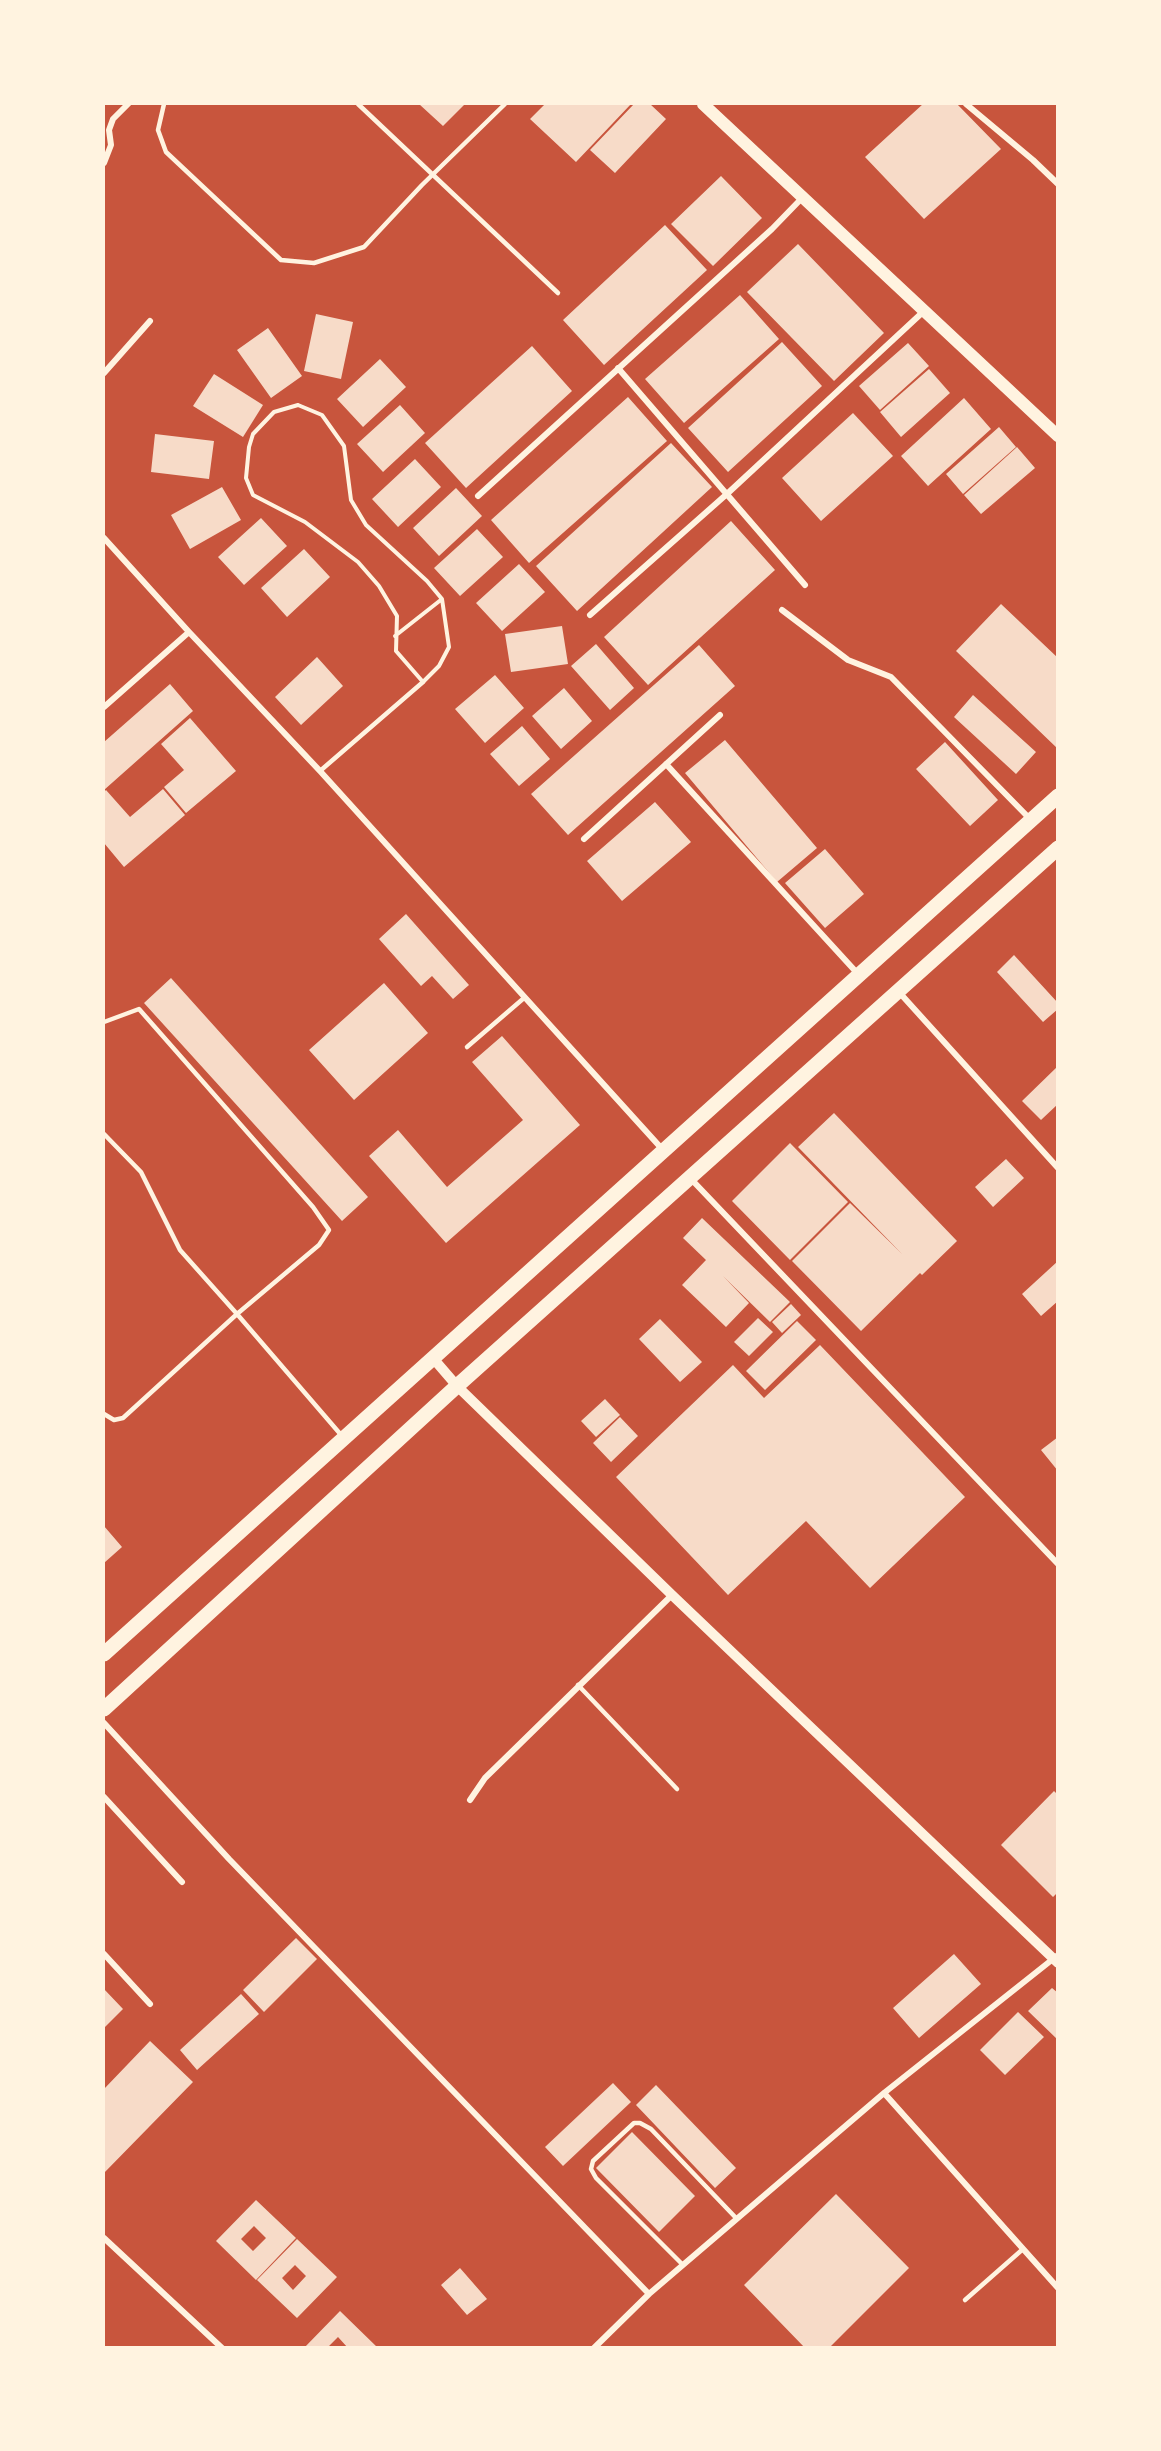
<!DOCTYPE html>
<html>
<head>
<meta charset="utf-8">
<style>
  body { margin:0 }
  #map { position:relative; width:1161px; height:2451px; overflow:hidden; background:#c8553d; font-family:"Exo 2",sans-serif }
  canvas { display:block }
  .frame { position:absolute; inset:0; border:105px solid #fff3e0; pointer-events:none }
</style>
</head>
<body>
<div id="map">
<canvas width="1161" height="2451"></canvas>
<div class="frame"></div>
</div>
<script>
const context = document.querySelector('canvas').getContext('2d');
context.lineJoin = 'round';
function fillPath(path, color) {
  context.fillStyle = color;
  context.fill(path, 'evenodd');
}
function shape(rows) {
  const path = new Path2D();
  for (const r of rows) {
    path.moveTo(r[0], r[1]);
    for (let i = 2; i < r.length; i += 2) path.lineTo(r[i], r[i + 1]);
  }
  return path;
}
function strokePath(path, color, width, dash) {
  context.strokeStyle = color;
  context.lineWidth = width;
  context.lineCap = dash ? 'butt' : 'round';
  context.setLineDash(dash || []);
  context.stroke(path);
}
fillPath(shape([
  [419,104,465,104,443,126],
  [545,104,631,104,576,162,530,119],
  [634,104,650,104,666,119,615,173,590,150],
  [923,104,957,104,1001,149,924,219,865,157],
  [721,176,762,218,713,266,671,224],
  [665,225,707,270,604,365,563,320],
  [798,244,884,333,834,381,747,292],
  [740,295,779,339,684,423,645,379],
  [316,314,353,322,341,379,304,371],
  [268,328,302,376,271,398,237,350],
  [782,342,822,386,728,472,688,428],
  [908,343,929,366,880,410,859,386],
  [532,346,572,391,466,488,425,443],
  [380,359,406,387,363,427,337,399],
  [929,369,950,393,901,437,880,412],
  [214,374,263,405,243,437,193,406],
  [628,397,667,441,529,563,491,520],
  [964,398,991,429,928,486,901,456],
  [400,405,425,433,383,472,357,444],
  [853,413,893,456,821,521,782,478],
  [999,427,1016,447,963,494,946,474],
  [155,434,214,441,209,479,151,472],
  [671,443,712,487,577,611,536,566],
  [1017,447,1035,468,981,514,964,495],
  [415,459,441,487,398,527,372,499],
  [222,487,241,520,190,549,171,515],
  [456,488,482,516,439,556,413,528],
  [261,518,287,546,244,585,218,557],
  [731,521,775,570,648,685,604,637],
  [477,529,503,557,460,596,434,568],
  [304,549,330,577,287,617,261,588],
  [519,564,545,592,502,631,476,603],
  [1001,604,1058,658,1058,749,956,651],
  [562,626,568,664,511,672,505,634],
  [596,644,634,688,610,710,571,666],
  [699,645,735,686,568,835,531,794],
  [317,657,343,686,301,725,275,697],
  [495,675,524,708,485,743,455,709],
  [170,684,193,711,104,790,104,742],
  [564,688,592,721,561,749,532,716],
  [973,695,1036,752,1016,774,954,717],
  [190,718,236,771,186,813,164,787,184,770,161,744],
  [522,726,550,759,519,786,490,754],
  [725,740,817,848,777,882,685,773],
  [945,742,998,800,970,826,916,769],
  [163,789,185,815,124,867,104,843,104,792,106,790,130,817],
  [655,802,691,842,622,901,587,861],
  [825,849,864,894,825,928,785,883],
  [406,914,469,985,453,999,432,976,421,986,379,939],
  [1014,955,1058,1003,1058,1009,1043,1022,997,972],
  [171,978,368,1197,342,1221,144,1003],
  [384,983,428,1033,354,1100,309,1050],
  [502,1036,580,1125,446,1243,369,1156,398,1130,447,1187,523,1120,472,1062],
  [1058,1066,1058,1104,1041,1120,1022,1101],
  [834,1113,957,1241,922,1275,920,1273,861,1331,792,1261,850,1203,902,1254,798,1147],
  [790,1143,848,1202,790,1260,732,1201],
  [1006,1159,1024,1178,993,1207,975,1187],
  [702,1218,790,1302,770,1322,723,1276,749,1303,726,1327,682,1285,706,1260,683,1238],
  [1058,1261,1058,1301,1041,1316,1022,1294],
  [791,1304,801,1315,782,1333,772,1322],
  [758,1318,773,1332,749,1356,734,1342],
  [660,1319,702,1362,680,1382,639,1339],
  [797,1321,816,1340,765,1390,746,1371],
  [820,1345,965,1497,870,1588,806,1521,728,1595,616,1477,733,1365,764,1398],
  [605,1399,620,1415,596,1437,581,1421],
  [620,1417,638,1436,611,1462,593,1443],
  [1058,1437,1058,1471,1041,1450],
  [104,1526,122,1547,104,1563],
  [1054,1791,1058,1795,1058,1892,1053,1897,1001,1845],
  [296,1938,317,1959,264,2012,243,1990],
  [954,1954,981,1984,919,2038,893,2008],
  [1052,1988,1058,1993,1058,2040,1028,2011],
  [104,1989,123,2009,104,2028],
  [241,1994,259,2014,197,2070,180,2050],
  [1018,2012,1044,2037,1005,2075,980,2050],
  [150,2041,193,2082,104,2173,104,2089],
  [613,2083,631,2102,563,2166,545,2147],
  [656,2085,736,2168,715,2188,636,2105],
  [632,2132,695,2196,659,2232,596,2168],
  [836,2194,909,2268,829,2348,805,2348,744,2285],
  [256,2200,296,2238,256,2280,216,2241],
  [254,2226,266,2238,253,2251,241,2239],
  [297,2239,337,2277,297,2318,257,2280],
  [295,2265,306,2276,293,2290,282,2278],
  [460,2268,487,2299,467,2315,441,2285],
  [340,2311,378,2348,348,2348,338,2337,327,2348,304,2348]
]), '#f7dbc8');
strokePath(shape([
  [298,405,322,415,344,446,351,500,366,525,427,581,442,599,449,647,439,666,423,682,396,651,397,616,379,586,358,562,305,522,253,495,246,478,249,447,253,434,274,412,298,405],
  [395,636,442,599]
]), '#fff3e0', 4);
strokePath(shape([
  [164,104,158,130,166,152,281,260,314,263,364,247,422,185,505,104],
  [358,104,558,293],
  [320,771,423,682],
  [104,1022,139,1009,313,1207,329,1230,319,1245,237,1314,342,1436],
  [467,1047,524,998],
  [104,1134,141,1172,180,1250,237,1314,123,1418,114,1420,104,1414],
  [578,1685,677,1789],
  [683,2265,596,2178,591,2169,593,2161,634,2123,640,2123,651,2129,737,2219],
  [965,2300,1023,2249]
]), '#fff3e0', 4.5);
strokePath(shape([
  [966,104,1033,160,1058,184],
  [104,163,111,145,109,130,113,119,128,104],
  [618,368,805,585],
  [104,373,150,321],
  [478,496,772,229,803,197],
  [104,538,189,632,320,771,663,1150],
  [782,610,848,660,891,677,1031,820],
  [590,615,728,493,924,311],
  [104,707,189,632],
  [666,764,858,974],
  [584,839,720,715],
  [898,991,1058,1168],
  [691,1179,1058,1564],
  [104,1723,229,1859,649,2294],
  [104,1797,182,1882],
  [470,1800,485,1778,672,1595],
  [104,1954,150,2004],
  [884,2093,1058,2288],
  [104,2238,222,2348],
  [594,2348,649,2294,884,2093,1058,1955]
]), '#fff3e0', 6);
strokePath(shape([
  [432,1357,457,1386,672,1595,1058,1963]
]), '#fff3e0', 10);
strokePath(shape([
  [703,104,1058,436]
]), '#fff3e0', 12);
strokePath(shape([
  [104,1654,1058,796],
  [104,1709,457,1386,1058,848]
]), '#fff3e0', 15);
</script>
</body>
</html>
